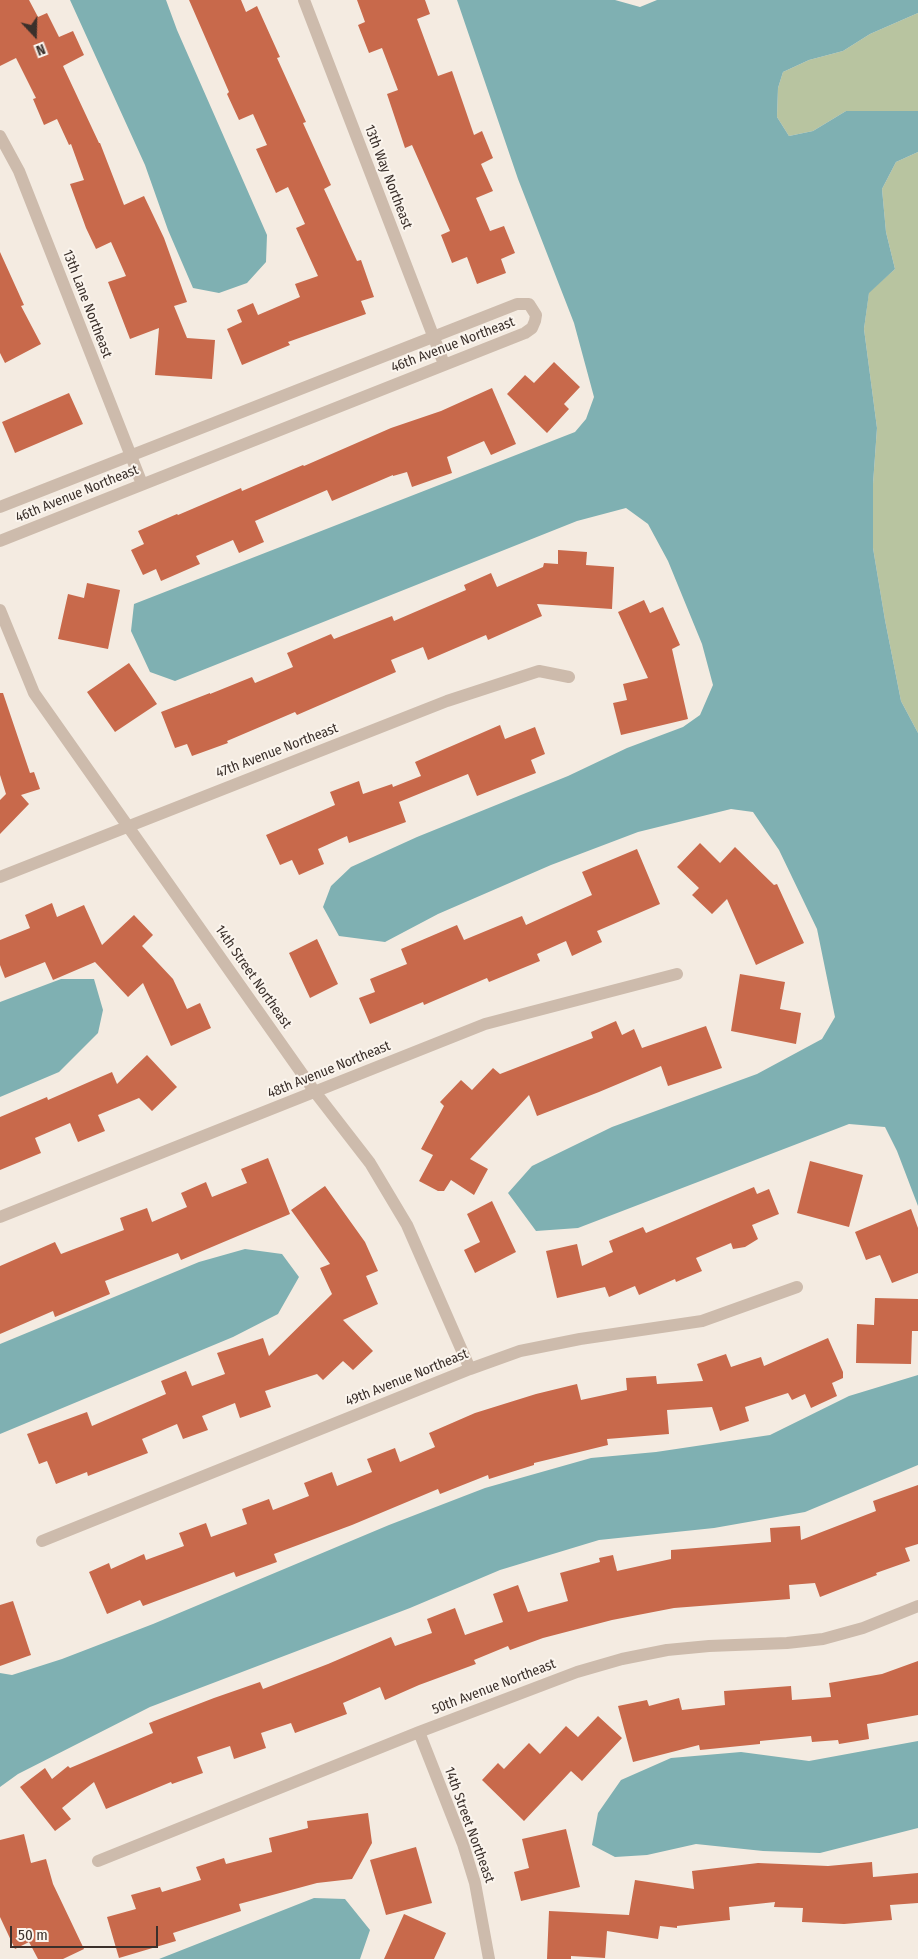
<!DOCTYPE html>
<html>
<head>
<meta charset="utf-8">
<style>
  body { margin:0 }
  #map { position:relative; width:918px; height:1959px; overflow:hidden; background:#f4ebe1; font-family:"Fira Sans Condensed",sans-serif }
  canvas { display:block }
  .north { position:absolute; left:10px; top:10px; width:50px; height:50px; -webkit-text-stroke:4px #fbf5ee; paint-order:stroke; rotate:159deg; font-size:14px; font-weight:700; line-height:20px; text-align:center; color:#3b302b }
  .north::after { content:''; display:block; margin:auto; width:18px; height:22px; background:#3b302b; clip-path:polygon(50% 0,100% 100%,50% 72%,0 100%) }
  .scale { position:absolute; left:10px; top:1926px; width:148px; height:22px; box-sizing:border-box; border:2px solid #3b302b; border-top:0; padding-left:6px; font-size:15px; line-height:18px; white-space:nowrap; color:#3b302b; -webkit-text-stroke:4px #fbf5ee; paint-order:stroke }
</style>
</head>
<body>
<div id="map">
<canvas width="918" height="1959"></canvas>
<div class="north">N</div>
<div class="scale">50 m</div>
</div>
<script>
const context = document.querySelector('canvas').getContext('2d');
context.lineJoin = 'round';
function fillPath(path, color) {
  context.fillStyle = color;
  context.fill(path, 'evenodd');
}
function shape(rows) {
  const path = new Path2D();
  for (const r of rows) {
    path.moveTo(r[0], r[1]);
    for (let i = 2; i < r.length; i += 2) path.lineTo(r[i], r[i + 1]);
  }
  return path;
}
function strokePath(path, color, width, dash) {
  context.strokeStyle = color;
  context.lineWidth = width;
  context.lineCap = dash ? 'butt' : 'round';
  context.setLineDash(dash || []);
  context.stroke(path);
}
function write(font, color, halo, rows, align = 'center') {
  context.font = font + ' "Fira Sans Condensed",sans-serif';
  context.lineWidth = 4;
  context.setLineDash([]);
  context.textBaseline = 'middle';
  context.strokeStyle = halo;
  context.fillStyle = color;
  for (const [text, x, y, turn = 0] of rows) {
    context.save();
    context.translate(x, y);
    context.rotate((+turn || 0) * Math.PI / 180);
    context.textAlign = isNaN(turn) ? turn : align;
    if (halo) context.strokeText(text, 0, 0);
    context.fillText(text, 0, 0);
    context.restore();
  }
}
fillPath(shape([
  [918,13,918,111,846,111,813,131,789,136,777,117,778,88,783,72,809,60,843,51,870,34],
  [918,152,918,733,901,701,885,620,873,548,873,484,877,428,864,329,869,292,895,269,886,232,882,189,896,162]
]), '#b8c4a0');
fillPath(shape([
  [70,0,166,0,177,30,267,235,266,262,247,283,219,293,193,288,168,230,145,165],
  [457,0,615,0,640,7,657,0,918,0,918,13,870,34,843,51,809,60,783,72,778,88,777,117,789,136,813,131,846,111,918,111,918,152,896,162,882,189,886,232,895,269,869,293,864,329,877,428,873,484,873,548,885,620,901,701,918,733,918,1206,897,1151,885,1127,849,1124,578,1228,536,1231,508,1193,532,1166,612,1127,757,1074,822,1039,835,1017,817,929,779,850,753,812,731,809,638,832,551,865,438,914,385,942,339,936,323,907,331,886,351,867,417,837,568,776,627,748,683,727,700,715,713,685,702,644,668,561,648,524,626,508,577,521,175,681,150,672,131,631,134,604,575,432,586,419,594,397,574,323,518,179],
  [61,979,94,979,103,1010,98,1033,59,1072,0,1097,0,1002],
  [245,1249,282,1254,299,1277,278,1314,233,1337,0,1434,0,1344,199,1262],
  [918,1375,918,1465,805,1512,714,1528,599,1540,500,1570,410,1608,150,1707,18,1774,0,1787,0,1673,12,1675,62,1659,153,1624,389,1525,485,1488,591,1458,656,1452,770,1435,849,1396],
  [918,1741,918,1828,820,1853,763,1851,696,1844,647,1855,615,1857,592,1845,598,1813,621,1780,671,1758,741,1752,809,1761],
  [314,1898,345,1899,370,1930,360,1959,159,1959]
]), '#7fb0b2');
fillPath(shape([
  [0,0,29,0,38,17,47,13,59,37,73,31,84,55,63,66,99,143,100,143,124,205,144,196,164,238,187,302,174,306,187,338,215,340,212,379,155,375,159,328,130,339,108,282,126,276,111,242,96,249,86,228,70,184,84,180,71,144,69,145,57,119,44,125,33,99,36,98,16,58,0,66],
  [189,0,241,0,246,12,257,6,280,57,277,58,306,122,303,123,331,185,324,189,357,261,361,260,374,297,361,301,366,314,288,342,290,345,242,365,227,329,242,322,237,310,253,303,258,315,300,297,295,284,318,276,296,228,305,224,288,187,276,193,256,149,267,145,253,114,239,120,227,94,229,92],
  [357,0,425,0,430,14,417,19,438,76,452,71,474,135,482,131,493,158,481,164,493,191,476,198,490,231,504,226,515,253,501,259,506,273,477,284,467,257,452,263,441,235,450,231,412,145,405,148,387,94,398,90,382,48,369,53,358,25,365,22],
  [0,252,24,305,21,306,41,344,5,363,0,353],
  [554,362,580,387,564,404,569,409,547,433,507,394,525,375,534,383],
  [492,388,516,444,491,455,484,441,447,457,452,473,412,487,407,472,393,476,393,475,332,501,327,490,255,521,264,542,239,553,233,540,196,556,200,564,161,581,156,569,143,575,131,550,144,544,138,531,177,514,178,515,241,488,242,491,303,465,304,466,391,428,441,411],
  [69,393,83,424,15,453,2,422],
  [558,550,587,552,586,565,614,567,612,609,537,604,542,616,488,640,486,635,428,660,423,647,391,660,396,672,297,715,295,712,227,741,228,743,192,756,187,744,175,748,161,712,210,693,210,694,252,677,255,683,293,667,287,653,331,634,334,639,392,616,394,621,466,590,464,585,491,573,497,587,543,567,544,563,558,564],
  [87,583,120,590,108,649,58,639,68,594,84,598],
  [644,600,650,613,663,607,680,645,672,649,688,719,621,735,613,703,627,700,623,684,648,678,618,612],
  [129,663,157,704,115,732,87,692],
  [0,693,3,693,30,773,34,772,40,789,21,795,29,804,0,834,0,800,6,794,0,775],
  [500,725,505,739,535,727,545,754,531,760,536,773,477,796,468,774,399,802,406,822,349,843,347,836,318,849,324,864,299,875,292,860,280,865,266,835,335,805,330,792,359,781,363,794,392,784,393,787,421,776,415,762],
  [700,843,720,863,735,847,774,885,777,884,804,943,756,965,727,899,712,914,692,895,699,888,677,867],
  [637,849,660,904,597,931,602,942,572,956,566,941,537,954,540,961,489,982,487,978,424,1005,423,1002,370,1024,359,998,375,992,370,979,407,964,401,949,457,925,464,940,522,916,526,925,592,895,582,872],
  [52,903,57,917,84,905,102,945,134,915,153,935,142,946,173,979,187,1009,200,1003,211,1028,171,1046,143,983,128,997,95,962,53,980,45,962,5,978,0,965,0,940,30,928,25,915],
  [317,939,338,984,310,998,289,953],
  [740,974,785,982,780,1009,801,1013,796,1044,731,1031],
  [616,1021,622,1035,634,1029,642,1048,706,1026,722,1068,668,1086,661,1066,599,1092,537,1116,529,1095,470,1159,488,1169,474,1195,451,1180,444,1191,438,1191,419,1181,433,1155,421,1149,444,1106,440,1102,461,1080,472,1090,493,1068,500,1074,593,1038,591,1032],
  [147,1055,177,1087,152,1111,139,1098,98,1115,105,1131,78,1142,70,1123,35,1138,41,1153,0,1170,0,1117,47,1097,48,1100,112,1072,117,1084],
  [268,1158,290,1214,181,1260,178,1253,105,1281,110,1294,55,1317,53,1311,0,1334,0,1266,55,1242,61,1254,124,1230,120,1218,147,1208,152,1222,187,1207,181,1193,206,1182,212,1197,247,1183,241,1169],
  [810,1161,863,1175,849,1227,797,1213],
  [325,1186,365,1242,378,1271,366,1276,378,1304,343,1320,373,1351,353,1370,343,1361,323,1380,317,1374,265,1391,271,1407,240,1418,235,1403,202,1416,208,1430,183,1439,177,1424,142,1439,148,1453,88,1476,87,1472,56,1484,47,1461,39,1464,27,1434,87,1412,92,1426,166,1394,161,1381,186,1371,192,1386,225,1374,217,1353,263,1338,269,1356,332,1294,320,1268,330,1264,291,1210],
  [754,1187,757,1194,769,1189,779,1214,752,1225,758,1239,745,1247,733,1249,731,1243,696,1258,702,1271,676,1282,675,1279,639,1295,635,1286,609,1297,605,1287,557,1298,546,1251,577,1244,582,1266,613,1252,609,1241,643,1227,646,1233],
  [492,1201,516,1252,475,1273,464,1250,480,1242,467,1214],
  [911,1209,918,1228,918,1273,892,1283,880,1255,866,1260,855,1232],
  [875,1298,918,1299,918,1331,912,1331,911,1364,856,1363,857,1324,874,1325],
  [828,1338,843,1372,843,1378,832,1383,837,1396,811,1408,805,1394,792,1400,788,1393,745,1407,749,1421,720,1431,712,1407,667,1410,669,1434,607,1439,608,1445,534,1463,534,1465,489,1479,488,1475,440,1494,438,1489,352,1525,274,1554,277,1562,236,1577,234,1572,143,1606,140,1600,107,1614,89,1572,109,1563,111,1569,144,1554,146,1560,184,1546,179,1533,206,1523,211,1537,247,1524,242,1509,269,1499,273,1510,309,1496,304,1483,332,1472,337,1486,372,1472,367,1459,395,1448,400,1462,435,1447,429,1433,475,1413,536,1394,577,1384,581,1400,627,1390,626,1378,656,1376,657,1384,703,1381,697,1364,726,1354,731,1367,761,1357,764,1366],
  [918,1485,918,1544,905,1548,910,1561,876,1573,877,1575,820,1597,815,1583,789,1585,790,1599,674,1608,612,1620,543,1638,510,1650,508,1646,474,1660,476,1664,419,1685,385,1700,380,1687,343,1703,347,1714,295,1733,291,1723,261,1733,266,1748,234,1759,230,1746,197,1757,203,1773,172,1784,171,1782,106,1809,94,1782,62,1808,71,1819,55,1831,20,1787,45,1768,52,1779,68,1766,70,1768,153,1733,149,1723,214,1698,260,1682,263,1689,328,1664,391,1637,395,1646,432,1633,427,1619,455,1608,465,1635,503,1622,493,1594,518,1585,528,1612,568,1601,560,1573,600,1562,599,1558,613,1555,617,1571,671,1559,671,1550,771,1542,770,1528,800,1526,801,1540,876,1511,873,1501],
  [13,1601,31,1655,0,1666,0,1605],
  [918,1661,918,1715,867,1724,869,1739,839,1744,838,1740,812,1742,811,1736,760,1741,760,1744,700,1750,699,1745,633,1762,618,1706,647,1700,649,1706,679,1698,682,1710,725,1705,724,1691,791,1686,792,1700,831,1697,829,1683,882,1674],
  [598,1716,622,1738,582,1781,571,1771,524,1821,482,1780,498,1763,504,1769,529,1743,540,1754,566,1726,578,1737],
  [368,1813,372,1843,352,1879,317,1883,239,1904,241,1911,173,1933,176,1941,119,1958,107,1917,136,1909,131,1895,160,1887,162,1892,201,1880,196,1867,224,1858,226,1864,272,1852,269,1838,308,1828,307,1821],
  [566,1829,580,1887,521,1901,514,1872,529,1868,522,1839],
  [24,1834,31,1863,46,1859,53,1884,84,1949,63,1959,38,1959,29,1942,15,1949,0,1917,0,1840],
  [416,1847,432,1903,386,1915,370,1860],
  [872,1862,873,1877,918,1873,918,1903,890,1905,892,1920,844,1924,802,1922,803,1908,774,1907,775,1902,729,1907,730,1920,677,1926,677,1928,660,1926,658,1939,607,1931,605,1958,571,1956,571,1959,547,1959,549,1911,629,1915,635,1880,694,1889,692,1871,758,1863,828,1866],
  [404,1914,446,1933,434,1959,384,1959]
]), '#c8694b');
strokePath(shape([
  [304,0,444,364],
  [0,136,19,171,142,484],
  [0,507,517,304,529,304,536,315,535,321,532,328,525,333,0,541],
  [0,610,34,693,315,1092,370,1163,407,1225,470,1369],
  [0,877,447,701,539,671,569,677],
  [0,1217,485,1024,677,974],
  [42,1541,470,1369,520,1351,580,1339,702,1321,797,1287],
  [419,1732,463,1844,475,1883,489,1959],
  [98,1861,419,1732,577,1672,622,1659,667,1650,709,1646,787,1643,823,1639,863,1628,918,1606]
]), '#cdbbac', 12);
write('14px', '#3b302b', '#fbf5ee', [
  ["13th Way Northeast",388,177,69],
  ["13th Lane Northeast",87,304,69],
  ["46th Avenue Northeast",453,345,-21],
  ["46th Avenue Northeast",77,494,-22],
  ["47th Avenue Northeast",277,751,-21],
  ["14th Street Northeast",253,977,55],
  ["48th Avenue Northeast",329,1070,-22],
  ["49th Avenue Northeast",407,1378,-22],
  ["50th Avenue Northeast",494,1687,-21],
  ["14th Street Northeast",469,1825,70]
]);
</script>
</body>
</html>
